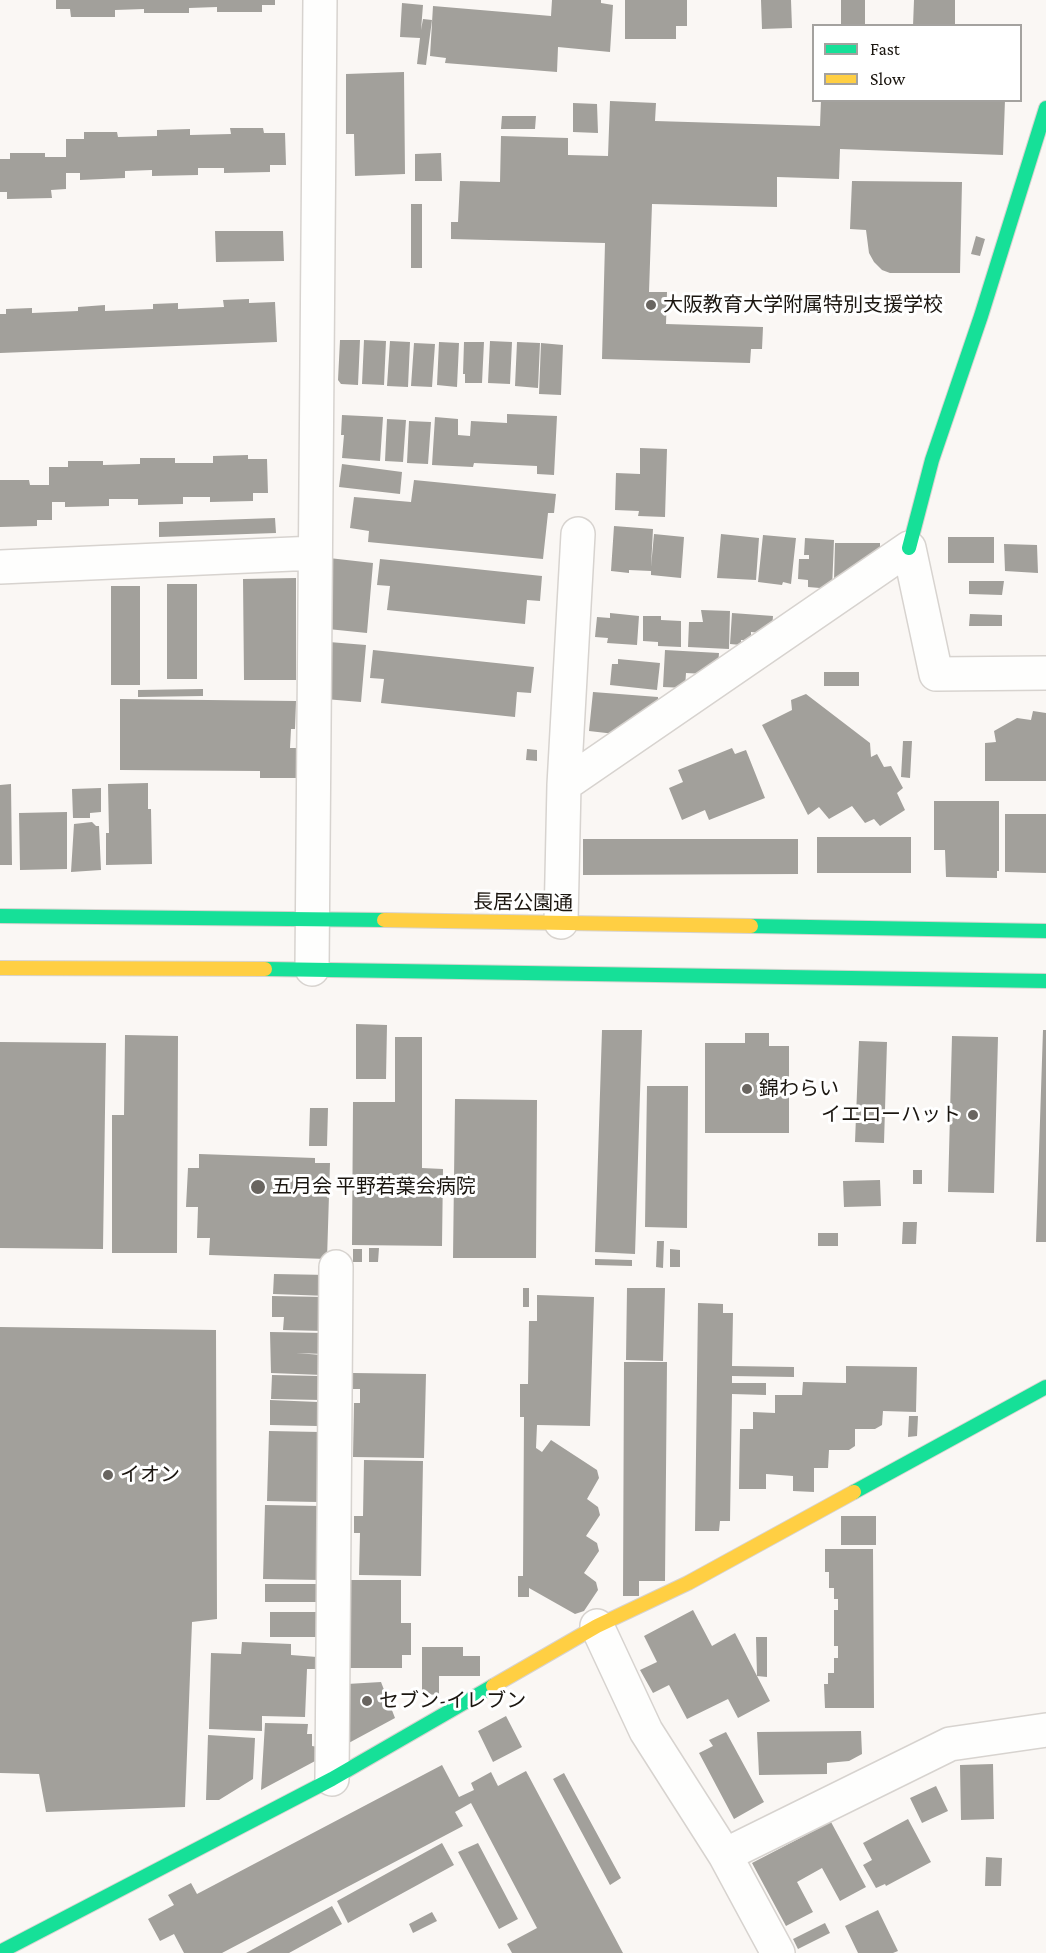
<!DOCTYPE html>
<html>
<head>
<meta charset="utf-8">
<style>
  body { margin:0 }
  #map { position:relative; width:1046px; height:1953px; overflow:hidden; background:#faf7f4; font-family:"Crimson Pro",serif }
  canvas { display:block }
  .legend { position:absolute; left:812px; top:24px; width:210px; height:78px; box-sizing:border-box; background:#fff; border:2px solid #a4a29f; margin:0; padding:8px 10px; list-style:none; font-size:18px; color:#1b1610 }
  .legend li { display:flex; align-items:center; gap:12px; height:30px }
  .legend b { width:30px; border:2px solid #a4a29f }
</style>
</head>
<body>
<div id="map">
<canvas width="1046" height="1953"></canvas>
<ul class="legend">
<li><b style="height:8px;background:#16e098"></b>Fast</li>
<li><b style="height:8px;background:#ffcf43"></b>Slow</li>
</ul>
</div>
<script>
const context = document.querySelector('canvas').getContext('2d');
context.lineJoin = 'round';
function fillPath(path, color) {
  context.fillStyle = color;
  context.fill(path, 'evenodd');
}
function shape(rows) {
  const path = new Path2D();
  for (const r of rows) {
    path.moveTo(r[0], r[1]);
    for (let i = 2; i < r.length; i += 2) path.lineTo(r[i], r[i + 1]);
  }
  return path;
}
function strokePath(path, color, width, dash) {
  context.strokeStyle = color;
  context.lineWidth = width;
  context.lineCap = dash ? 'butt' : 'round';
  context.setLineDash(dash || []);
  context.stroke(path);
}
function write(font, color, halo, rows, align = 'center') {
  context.font = font + ' "Crimson Pro","Noto Sans JP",serif';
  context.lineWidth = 6;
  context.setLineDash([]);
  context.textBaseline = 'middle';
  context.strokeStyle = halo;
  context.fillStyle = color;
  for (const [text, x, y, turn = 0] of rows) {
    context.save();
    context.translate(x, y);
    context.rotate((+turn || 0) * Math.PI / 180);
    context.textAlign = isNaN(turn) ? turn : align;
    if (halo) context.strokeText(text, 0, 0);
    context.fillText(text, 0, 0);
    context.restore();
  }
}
fillPath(shape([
  [56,0,275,0,275,5,262,5,262,12,217,12,217,7,189,8,189,13,144,13,144,9,115,10,115,17,71,17,70,9,56,9],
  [552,0,601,0,601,3,613,5,610,52,558,47,557,72,445,63,446,58,430,56,433,6,551,16],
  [625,0,687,0,687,26,676,26,676,39,625,39],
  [761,0,791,0,792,28,762,29],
  [841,0,865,0,865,26,841,24],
  [914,0,955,0,955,26,913,26],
  [402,3,423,5,421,30,423,19,432,20,426,65,417,64,420,38,400,37],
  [404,72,405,174,355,176,354,134,346,134,346,74],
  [821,100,1005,100,1003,155,840,149,839,179,777,177,777,207,652,204,649,292,667,292,666,324,763,327,762,349,751,349,750,363,602,359,605,243,451,239,451,222,458,222,460,181,500,182,501,136,568,138,568,155,608,156,610,101,656,103,655,121,820,126],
  [573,103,597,104,598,133,573,132],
  [502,116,536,116,535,129,501,129],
  [230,128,263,128,264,133,285,133,286,165,270,165,270,172,224,173,224,168,198,168,198,175,152,176,152,170,125,171,125,178,80,180,80,173,66,173,66,189,51,190,52,198,7,199,7,192,0,192,0,159,10,159,10,153,45,153,45,157,66,157,66,139,84,139,84,132,117,132,118,137,157,136,157,130,190,129,190,135,231,134],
  [441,153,442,181,415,181,415,154],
  [852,181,962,182,960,273,890,273,882,270,874,262,869,253,866,230,850,229],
  [411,204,422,204,422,268,411,268],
  [215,231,283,231,284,261,216,262],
  [976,236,985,239,980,256,971,254],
  [249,299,249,303,275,302,277,342,0,353,0,314,6,314,6,309,32,308,32,313,78,311,78,307,105,305,105,311,153,309,153,304,178,303,178,309,224,307,223,300],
  [340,340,360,340,358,385,341,384,338,380],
  [364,340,386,341,384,385,362,384],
  [390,341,410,342,408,387,387,386],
  [490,341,512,342,510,384,488,383],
  [439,342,459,343,457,387,437,385],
  [464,342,484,342,482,383,465,383,465,374,463,374],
  [517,342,540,343,538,388,515,386],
  [414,343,435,344,432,387,411,386],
  [541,343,563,345,561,395,539,394],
  [507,414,557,416,554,475,537,474,537,466,474,463,473,467,432,465,435,417,458,419,458,435,470,436,471,421,507,423],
  [342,415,383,417,380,461,342,458,344,435,341,435],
  [387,419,406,420,403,462,385,461],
  [409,421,431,422,428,464,407,463],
  [640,448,667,449,665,517,638,516,639,511,615,510,616,473,640,474],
  [248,455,248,459,267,459,268,493,253,493,253,501,210,502,210,497,183,497,183,504,138,505,138,499,109,499,109,506,65,507,65,502,52,502,52,520,37,520,37,526,0,527,0,480,29,480,30,485,49,485,49,467,68,467,68,461,103,461,103,465,140,464,140,458,175,458,175,463,213,463,213,456],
  [342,464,402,472,400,494,339,487],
  [414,480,556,494,554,513,548,513,543,559,368,542,369,531,350,528,354,497,411,502],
  [275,518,276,533,159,537,159,522],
  [614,526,653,529,651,567,654,534,684,537,681,578,651,575,651,571,629,570,629,573,611,571],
  [721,534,759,538,756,580,717,578],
  [763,535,796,538,791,584,783,582,782,585,758,582],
  [948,537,994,537,994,563,948,563],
  [805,538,834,540,832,589,808,587,808,580,798,579,799,559,809,559,809,555,804,555],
  [835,543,880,543,880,560,834,580],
  [1004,544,1037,545,1038,573,1005,571],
  [329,558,373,563,367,633,328,629],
  [380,559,542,576,540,601,527,600,525,624,387,610,390,586,377,585],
  [296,578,296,680,244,680,243,579],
  [969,581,1004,581,1002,595,969,594],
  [167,584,197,584,197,679,167,679],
  [111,586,140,586,140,685,111,685],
  [701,610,730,611,729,649,688,647,689,622,703,622],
  [610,613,639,616,637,645,607,643,608,638,595,637,597,617,610,618],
  [732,613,773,616,772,629,762,628,762,633,751,632,751,640,741,640,741,645,730,644],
  [970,614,1002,615,1002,626,969,626],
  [643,616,661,616,661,620,681,621,681,647,658,646,658,642,643,641],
  [329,642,366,645,361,702,325,699],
  [373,650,534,667,531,693,517,692,515,717,381,703,384,679,370,678],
  [665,650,719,653,718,665,705,674,686,673,685,688,663,687],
  [618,659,660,663,657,690,610,685,612,664,618,664],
  [824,672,859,672,859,686,824,686],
  [203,689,203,696,138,697,138,690],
  [593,692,658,697,658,704,615,734,589,731],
  [806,694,870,743,871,757,877,754,884,767,891,766,903,788,897,793,905,810,880,826,874,819,865,823,852,806,829,819,819,807,808,815,762,725,792,710,791,700],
  [120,699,296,701,295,729,291,729,290,748,297,748,296,778,260,778,260,771,120,770],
  [1033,711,1046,713,1046,781,985,781,985,743,996,742,994,731,1017,718,1031,720],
  [903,741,912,741,910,778,901,777],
  [732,748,735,754,746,750,765,798,709,820,705,810,682,820,669,788,683,782,678,770],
  [527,749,537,750,537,761,526,760],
  [148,783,148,809,151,809,152,864,106,865,106,833,109,833,108,784],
  [11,784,12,865,0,865,0,785],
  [101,788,101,812,90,813,90,818,73,818,72,789],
  [934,801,999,801,999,871,997,871,997,878,946,877,945,850,934,850],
  [67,812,67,869,20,870,19,813],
  [1005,814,1046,814,1046,873,1005,872],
  [92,822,96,826,99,826,101,870,71,872,74,824],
  [817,837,911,837,911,873,817,873],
  [583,839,798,839,798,874,583,875],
  [356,1024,387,1025,386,1079,356,1079],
  [602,1030,642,1030,635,1254,595,1252],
  [1043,1030,1046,1030,1046,1242,1036,1242],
  [745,1033,769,1033,769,1046,789,1046,789,1133,705,1133,705,1043,745,1043],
  [125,1035,178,1036,177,1253,112,1253,112,1115,124,1115],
  [952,1036,998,1037,994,1193,948,1192],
  [395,1037,422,1037,422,1168,443,1169,442,1246,352,1245,353,1102,395,1102],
  [859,1041,887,1042,884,1143,855,1142],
  [0,1042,106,1043,103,1249,0,1248],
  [647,1086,688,1086,687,1228,645,1227],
  [455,1099,537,1100,536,1258,453,1258],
  [310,1108,328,1108,327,1146,309,1146],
  [199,1154,315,1158,315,1163,330,1163,327,1259,209,1255,210,1238,197,1238,198,1207,186,1207,188,1168,199,1168],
  [913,1170,922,1170,922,1184,913,1184],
  [880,1180,881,1206,844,1207,843,1181],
  [903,1222,917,1222,916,1244,902,1244],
  [818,1233,838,1233,838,1246,818,1246],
  [657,1241,664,1241,663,1268,656,1267],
  [369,1248,379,1248,378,1262,369,1262],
  [353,1249,362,1249,362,1262,353,1262],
  [670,1249,680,1250,680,1267,670,1267],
  [595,1259,632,1260,632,1266,595,1265],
  [274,1274,329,1275,328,1296,273,1294],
  [523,1288,529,1288,529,1307,523,1307],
  [627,1288,665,1288,663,1361,626,1360],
  [537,1295,594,1297,590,1426,537,1425,536,1448,542,1452,551,1440,597,1470,599,1478,587,1499,598,1507,600,1515,586,1536,597,1543,599,1551,584,1573,596,1582,598,1590,584,1611,575,1614,529,1588,529,1597,518,1597,518,1576,523,1576,524,1417,520,1417,520,1384,528,1384,529,1321,537,1321],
  [272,1296,325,1297,324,1331,283,1330,284,1317,272,1317],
  [698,1303,723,1304,723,1313,733,1313,732,1366,794,1367,794,1377,732,1376,732,1383,766,1383,766,1395,732,1394,730,1521,720,1521,719,1531,695,1531],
  [0,1327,216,1330,217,1619,192,1622,185,1807,46,1812,39,1774,0,1773],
  [270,1332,325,1333,324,1354,296,1353,322,1355,322,1375,271,1373],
  [624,1362,667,1362,665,1581,639,1581,639,1596,623,1596],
  [846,1366,917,1367,916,1412,883,1411,882,1425,875,1429,855,1429,855,1446,849,1450,829,1450,828,1468,814,1468,814,1492,793,1491,793,1476,766,1474,766,1489,739,1489,740,1429,753,1429,753,1412,775,1413,775,1395,802,1395,803,1382,846,1383],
  [353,1373,426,1374,424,1458,353,1457,354,1403,360,1403,360,1389,353,1389],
  [272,1375,320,1376,320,1400,271,1399],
  [270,1400,318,1402,317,1426,270,1425],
  [909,1416,918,1416,917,1436,908,1437],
  [269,1431,320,1432,318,1502,267,1501],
  [364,1460,423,1461,421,1576,359,1575,360,1533,354,1533,354,1516,363,1516],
  [265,1505,321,1506,320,1580,263,1579],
  [841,1516,876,1516,876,1545,841,1545],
  [825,1549,873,1549,874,1708,825,1708,824,1684,828,1684,828,1673,834,1673,834,1658,838,1658,838,1646,834,1646,834,1610,838,1610,838,1599,834,1599,834,1588,829,1588,829,1572,825,1572],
  [348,1580,401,1580,401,1623,411,1623,411,1655,402,1655,402,1668,348,1668],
  [265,1584,316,1584,316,1602,265,1602],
  [693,1610,712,1646,735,1633,757,1676,756,1637,767,1637,767,1677,757,1676,770,1701,738,1718,728,1699,687,1719,669,1685,653,1693,640,1670,657,1662,644,1636],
  [270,1612,319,1612,319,1637,270,1637],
  [242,1642,291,1644,291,1655,317,1657,316,1669,307,1669,305,1717,262,1716,262,1731,209,1729,211,1653,241,1654],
  [422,1647,463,1647,463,1656,480,1656,480,1676,439,1676,439,1695,422,1694],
  [381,1682,395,1718,345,1745,347,1684],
  [506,1716,522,1747,493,1762,478,1731],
  [265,1723,308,1724,307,1734,312,1734,312,1746,318,1747,317,1760,261,1790],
  [861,1731,862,1754,849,1761,827,1763,827,1774,759,1775,757,1732],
  [726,1732,764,1802,734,1819,699,1753,713,1746,709,1740],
  [208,1735,255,1738,253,1779,219,1800,206,1800],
  [993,1764,994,1819,961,1820,960,1765],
  [442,1765,459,1797,474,1790,471,1783,491,1772,498,1786,526,1771,623,1953,512,1953,507,1944,537,1928,471,1803,455,1812,463,1826,222,1953,184,1953,174,1934,160,1941,148,1919,174,1905,168,1895,191,1883,197,1894],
  [564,1773,621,1878,610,1885,553,1779],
  [936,1786,948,1811,922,1823,910,1798],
  [908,1819,931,1862,886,1886,885,1884,876,1888,863,1865,872,1860,863,1843],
  [831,1822,866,1887,840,1901,822,1868,797,1882,813,1912,786,1926,752,1863],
  [442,1843,454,1865,348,1923,337,1901],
  [478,1843,518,1919,499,1929,458,1852],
  [986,1857,1002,1858,1001,1886,985,1886],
  [332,1906,342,1924,289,1953,246,1953],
  [878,1910,898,1951,893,1953,858,1953,845,1926],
  [432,1912,437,1921,413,1933,409,1924],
  [825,1923,830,1933,798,1949,793,1939]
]), '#a2a09b');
const street = shape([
  [0,567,315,553],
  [564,785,909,548,936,674,1046,673],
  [561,922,564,785,578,534],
  [312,969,320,0],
  [597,1626,646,1731,725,1855,778,1953],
  [332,1779,336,1267],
  [725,1855,950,1744,1046,1730]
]);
const fast = shape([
  [909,548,932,460,981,316,1046,108],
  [0,916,384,920],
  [751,926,1046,931],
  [265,969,1046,981],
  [854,1492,1046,1387],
  [0,1952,332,1779,493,1686]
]);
const slow = shape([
  [384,920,751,926],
  [0,968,265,969],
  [493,1686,597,1626,688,1583,854,1492]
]);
strokePath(street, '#d7d3cf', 36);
strokePath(fast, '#d7d3cf', 16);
strokePath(slow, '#d7d3cf', 16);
strokePath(street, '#fefefd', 33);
strokePath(fast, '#16e098', 14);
strokePath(slow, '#ffcf43', 14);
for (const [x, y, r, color] of [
  [651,305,6,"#696560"],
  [747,1089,6,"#696560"],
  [973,1115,6,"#696560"],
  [258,1187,8,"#696560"],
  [108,1475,6,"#696560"],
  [367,1701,6,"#696560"]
]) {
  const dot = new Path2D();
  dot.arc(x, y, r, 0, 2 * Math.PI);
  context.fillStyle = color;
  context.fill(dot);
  strokePath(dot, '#fff', 2);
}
write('20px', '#1b1610', '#fff', [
  ["大阪教育大学附属特別支援学校",663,305],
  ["錦わらい",759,1089],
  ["イエローハット",961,1115,"right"],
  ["五月会 平野若葉会病院",272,1187],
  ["イオン",120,1475],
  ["セブン-イレブン",379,1701]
], 'left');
write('20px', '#1b1610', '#fff', [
  ["長居公園通",523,903,1]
]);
</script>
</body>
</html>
